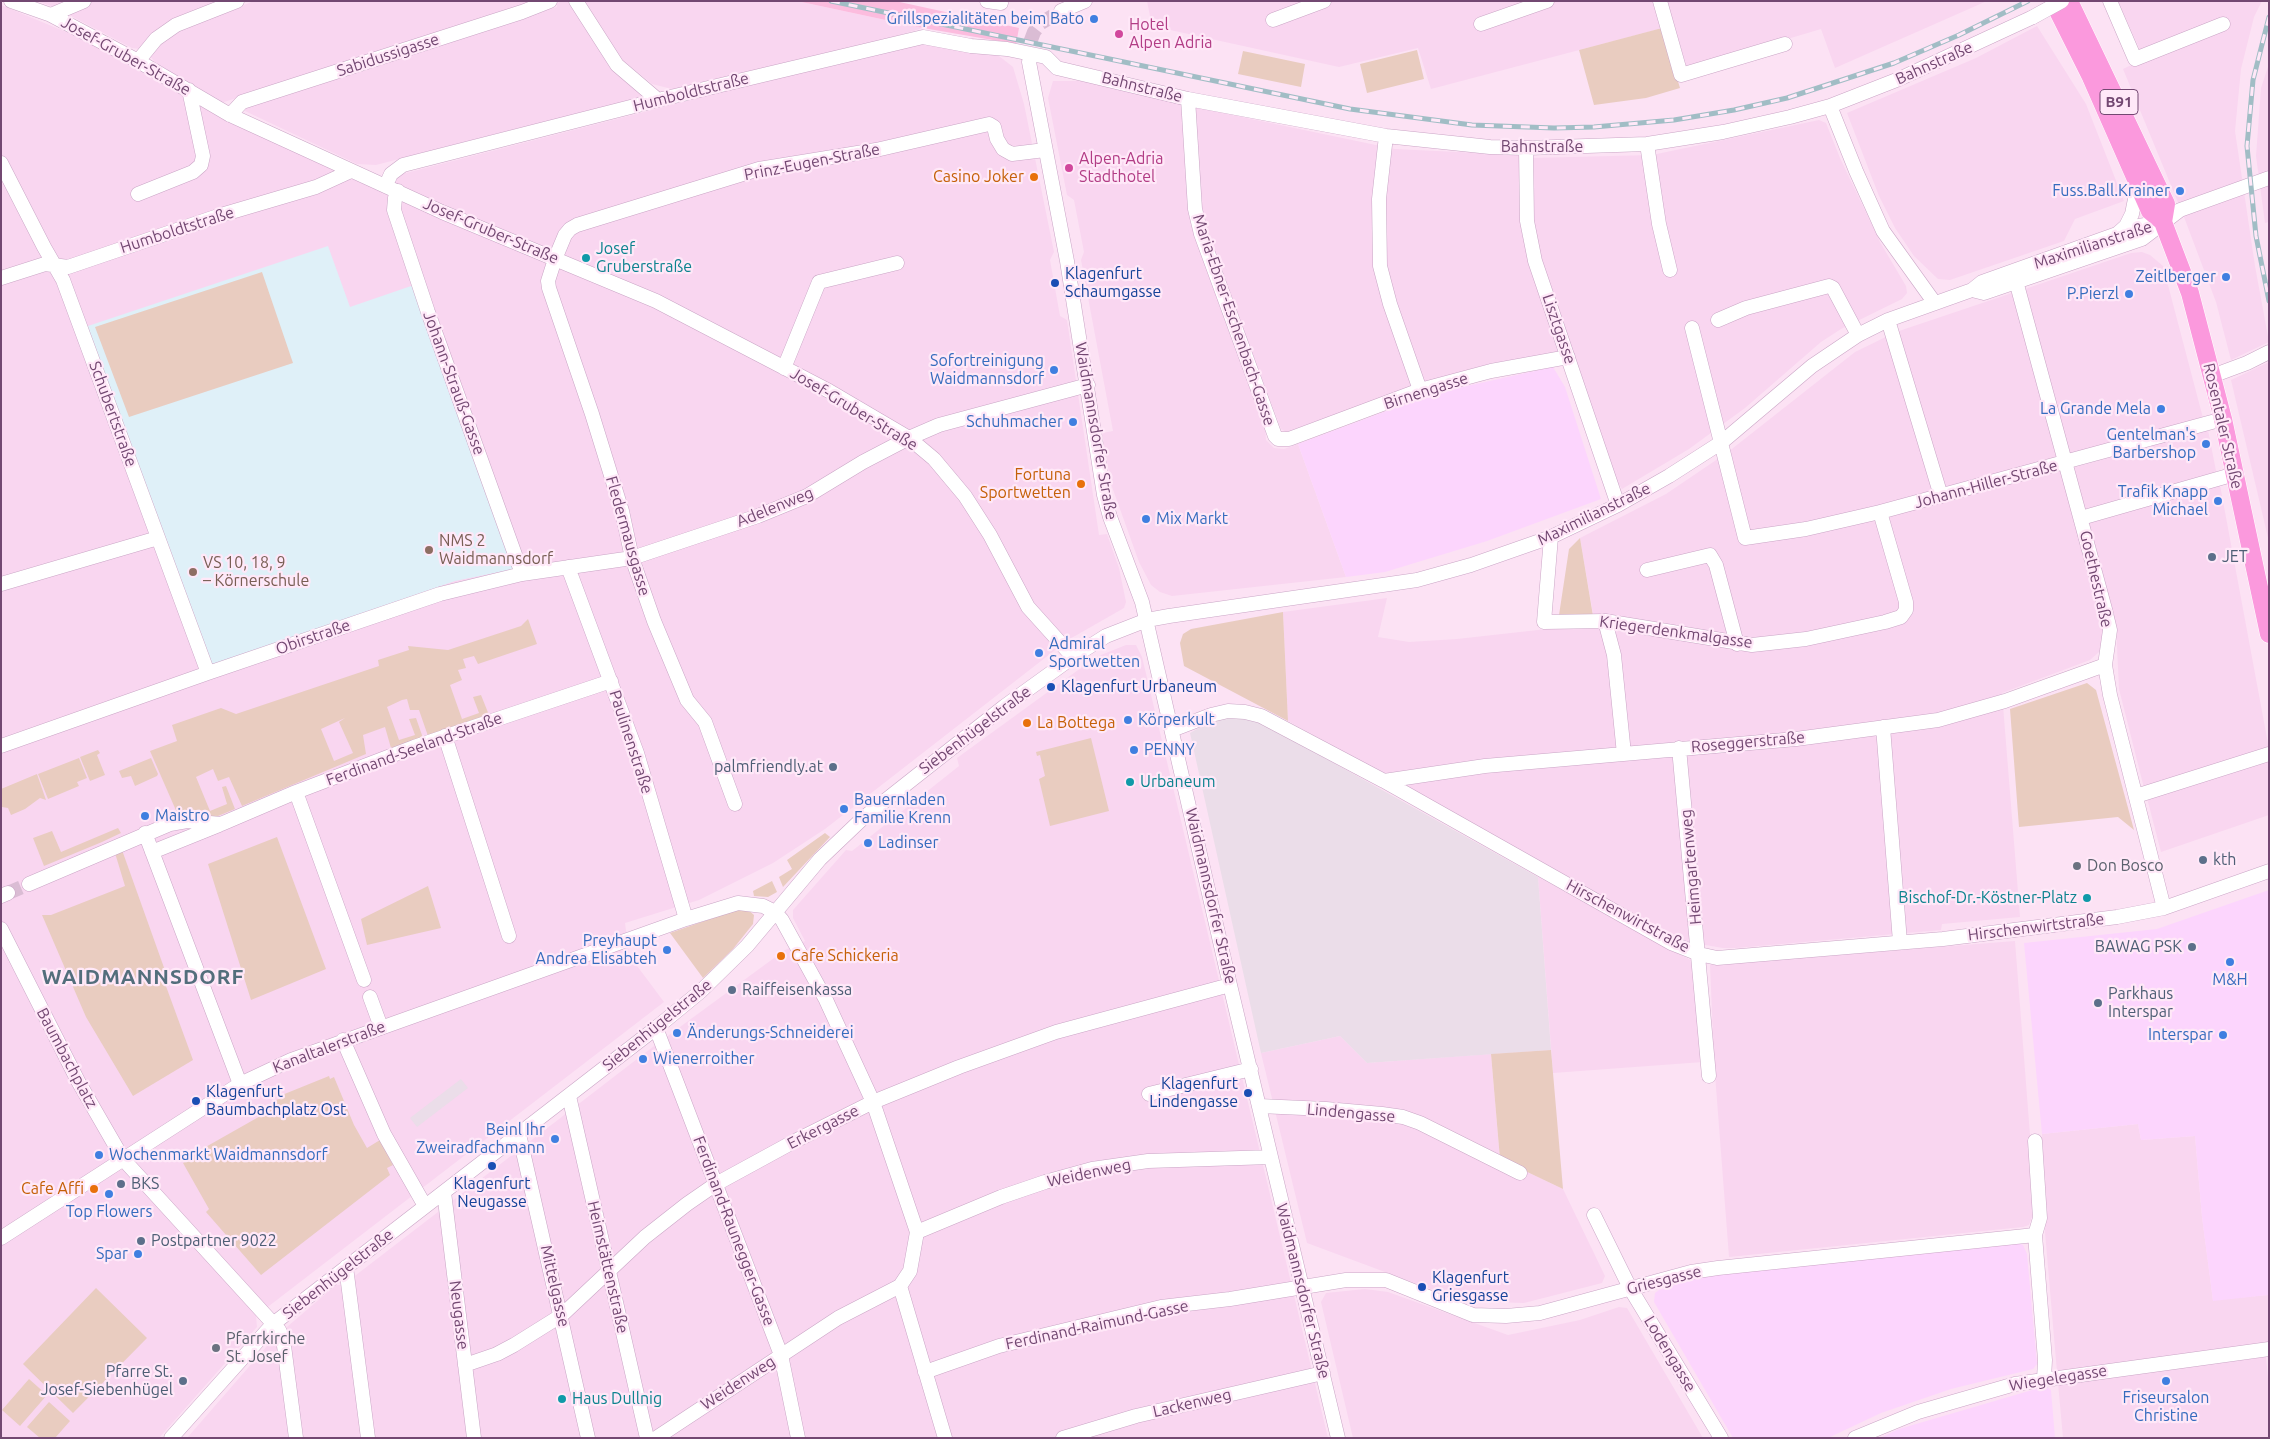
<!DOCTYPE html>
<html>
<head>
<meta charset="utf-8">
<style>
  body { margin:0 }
  #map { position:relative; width:2270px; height:1439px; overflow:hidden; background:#fce2f4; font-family:Ubuntu,sans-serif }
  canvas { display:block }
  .frame { position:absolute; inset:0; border:2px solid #734872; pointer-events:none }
</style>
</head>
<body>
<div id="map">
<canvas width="2270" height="1439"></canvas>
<div class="frame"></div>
</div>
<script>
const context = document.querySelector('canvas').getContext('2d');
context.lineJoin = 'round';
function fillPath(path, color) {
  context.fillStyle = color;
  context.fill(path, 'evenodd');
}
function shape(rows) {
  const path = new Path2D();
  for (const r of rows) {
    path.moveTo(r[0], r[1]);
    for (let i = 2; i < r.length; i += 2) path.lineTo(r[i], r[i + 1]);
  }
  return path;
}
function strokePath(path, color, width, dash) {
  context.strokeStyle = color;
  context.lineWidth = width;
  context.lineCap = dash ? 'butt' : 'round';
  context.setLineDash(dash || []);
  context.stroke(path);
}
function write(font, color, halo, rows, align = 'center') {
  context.font = font + ' Ubuntu,sans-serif';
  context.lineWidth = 4.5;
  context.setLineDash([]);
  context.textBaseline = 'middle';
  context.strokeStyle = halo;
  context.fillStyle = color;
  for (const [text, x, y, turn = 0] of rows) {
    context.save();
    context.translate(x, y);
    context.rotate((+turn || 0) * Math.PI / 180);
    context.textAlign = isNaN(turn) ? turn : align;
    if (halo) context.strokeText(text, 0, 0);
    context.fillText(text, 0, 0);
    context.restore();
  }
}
fillPath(shape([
  [37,1,223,1,140,49,132,48,54,7],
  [254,1,539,1,221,103,155,62,149,55,164,39,176,32],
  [563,1,571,1,643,94,643,98,524,131,522,127,376,165,357,164,245,111,246,107,557,7,557,3],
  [584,1,797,1,923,28,877,42,676,90,652,84,620,58],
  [1147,1,1655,1,1663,28,1431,89,1418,48,1339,67,1152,26],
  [1667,1,1987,1,1835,68,1821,29,1687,69],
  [2118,1,2262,1,2254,17,2241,69,2235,131,2255,266,2269,342,2231,360,2216,302,2184,217,2123,69,2144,59],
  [1,5,83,39,213,113,363,184,921,41,999,56,1013,67,1024,104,1054,252,1050,260,1060,316,1067,320,1099,535,1107,534,1119,568,1126,602,1124,608,1068,640,825,829,773,863,699,900,625,923,629,955,664,1002,256,1316,257,1327,159,1438,1,1438],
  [2037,26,2086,104,2124,201,2075,219,2064,241,1950,280,1938,279,1914,256,1895,228,1879,196,1847,113,1976,58],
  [2269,64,2269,222,2265,223,2256,156,2261,88],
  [1053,81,1086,81,1182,104,1190,205,1265,423,1266,440,1274,448,1284,449,1298,444,1346,577,1172,596,1160,592,1151,585,1139,562,1111,484,1102,433,1113,431,1081,260,1084,252,1074,200,1067,195,1048,98],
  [1194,107,1395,149,1520,155,1520,204,1522,233,1529,261,1561,353,1492,363,1424,383,1286,432,1281,429,1206,231,1202,209],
  [1819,120,1826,123,1840,158,1880,242,1906,286,1907,293,1902,299,1841,329,1821,342,1745,408,1689,449,1622,489,1616,480,1540,258,1533,232,1531,158,1652,155],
  [2142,252,2150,255,2163,266,2203,418,2069,454,2025,289,2131,253],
  [2012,293,2105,630,2099,652,2090,660,2002,693,2020,917,1942,924,1941,930,1736,948,1723,948,1688,942,1601,896,1288,721,1283,612,1387,598,1378,637,1409,642,1457,639,1574,626,1595,626,1580,538,1666,494,1728,452,1855,352,1896,332],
  [2269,362,2269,542,2231,380],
  [2208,430,2217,476,2084,512,2072,468],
  [2220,485,2269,749,2144,788,2119,689,2116,625,2087,522],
  [1126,645,1136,645,1142,657,1328,1438,187,1438,274,1338,336,1285,343,1285,654,1046,785,950,805,941,793,918,793,910,846,850,852,851,959,766,957,758,1096,657],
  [2269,760,2269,815,2161,852,2147,798],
  [1538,877,1696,963,1703,1062,1553,1073],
  [2015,941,2030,1135,2033,1214,2029,1225,2023,1227,1729,1257,1714,1061,1710,965],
  [1340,1036,1367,1063,1491,1054,1500,1159,1563,1189,1605,1276,1602,1283,1524,1303,1463,1301,1307,1243,1261,1053],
  [2138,1124,2141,1140,2195,1136,2202,1217,2213,1300,2268,1295,2269,1344,2057,1372,2045,1232,2042,1134],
  [1365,1289,1388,1292,1508,1335,1580,1320,1619,1307,1627,1308,1703,1438,1353,1438,1321,1302,1326,1293],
  [2266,1357,2269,1389,2269,1438,2063,1438,2058,1383]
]), '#f9d6f0');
fillPath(shape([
  [1553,367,1565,387,1601,499,1487,541,1385,572,1346,577,1298,444,1435,393],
  [2269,890,2269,1305,2268,1295,2213,1301,2202,1217,2195,1136,2141,1140,2138,1124,2042,1134,2024,943,2157,929],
  [2018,1242,2023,1245,2027,1254,2037,1364,2033,1369,1951,1389,1881,1413,1828,1438,1733,1438,1654,1302,1655,1293,1659,1290,1710,1274],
  [2046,1386,2051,1390,2055,1438,1880,1438,1899,1429]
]), '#fcd5fd');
fillPath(shape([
  [1228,717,1255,719,1538,877,1551,1050,1367,1063,1340,1036,1261,1053,1190,733,1211,721],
  [461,1079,468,1088,417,1127,410,1118]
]), '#ebdde9');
fillPath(shape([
  [328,246,350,307,414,285,514,569,455,581,210,666,85,327]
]), '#dff0f8');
fillPath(shape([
  [1662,28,1680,88,1646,98,1594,105,1579,50],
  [1417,50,1424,79,1367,93,1360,64],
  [1243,51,1305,64,1301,87,1238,74],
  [262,272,293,363,129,417,95,327],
  [1580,538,1593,616,1559,615,1569,549],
  [1283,612,1288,721,1184,666,1180,643,1183,634,1191,629],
  [528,619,537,644,478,664,474,656,463,659,466,668,458,670,462,680,450,685,462,719,479,713,473,697,481,695,489,715,428,736,419,710,410,710,407,699,402,700,387,707,399,740,415,735,409,719,416,718,423,738,391,748,385,727,363,735,366,754,242,806,229,777,218,781,213,769,196,777,210,811,227,804,222,787,226,786,235,809,218,816,178,815,150,751,177,741,172,725,221,708,236,714,379,666,378,660,409,650,408,646,448,650,521,626],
  [345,718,339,722,353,753,334,761,321,729],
  [2087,683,2096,690,2134,830,2118,817,2019,827,2010,709],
  [1091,738,1109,811,1050,826,1039,779,1045,776,1040,755,1037,756,1036,752],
  [98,750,100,753,97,755,105,775,90,781,80,757],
  [79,758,87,778,77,782,79,786,48,799,38,774],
  [151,758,158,774,157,776,135,786,131,776,122,778,119,771],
  [37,774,46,800,40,798,25,809,11,815,8,808,2,807,1,789],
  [118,828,121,833,102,842,44,866,33,838,52,831,61,852],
  [825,833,830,837,783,887,779,877,792,869,787,860],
  [277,837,326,969,251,1000,208,864],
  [122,850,167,976,163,978,193,1060,133,1096,86,1017,42,915,51,915,125,886,115,853],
  [772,881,777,892,768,897,754,896,753,891],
  [428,886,441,928,367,945,361,919],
  [747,909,754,915,753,924,733,949,703,978,670,933,736,910],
  [1551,1050,1553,1073,1563,1189,1500,1159,1491,1054],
  [329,1076,330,1079,334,1077,354,1125,367,1148,380,1140,393,1165,387,1168,390,1175,261,1275,206,1212,209,1209,183,1163,189,1160,188,1157,278,1106,276,1100,282,1098,282,1095],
  [96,1288,147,1338,73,1413,23,1364],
  [29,1379,47,1395,20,1426,2,1410],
  [49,1402,70,1421,55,1438,40,1438,27,1427]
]), '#e9ccc0');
fillPath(shape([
  [797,1,895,1,1019,28,1016,44,923,28]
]), '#fcbcde');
strokePath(shape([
  [1029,62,1028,48,1034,32,1041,23,1061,11],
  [8,893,29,884]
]), '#dabcd4', 14, [14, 7]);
const minor = shape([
  [11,1,51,15,138,61,230,115,442,212,656,301,829,391,909,438,934,459,965,496,990,535,1028,607,1073,657],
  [576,1,617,65,658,100],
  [987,1,1001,3,1000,1],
  [1660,1,1681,75,1785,44],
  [2110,1,2135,59,2223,24],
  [1061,11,1085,1],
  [51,15,84,1],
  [1273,20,1324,1],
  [1481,24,1547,1],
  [138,61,156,39,176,25,237,1],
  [1029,62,1067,261,1104,495,1110,517,1142,602,1230,985,1338,1438],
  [1188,99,1195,209,1201,234,1275,436,1278,439,1289,439,1420,390,1491,371,1568,357],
  [1830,106,1856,171,1883,231,1934,302],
  [230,115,242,102,522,12,550,1],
  [1386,136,1379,199,1380,266,1390,304,1420,390],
  [1647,144,1659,224,1670,270],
  [1526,148,1527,221,1535,261,1618,505],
  [1,163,44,247,63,280,208,673],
  [386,185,391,174,403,165,658,100,923,37,971,46,1007,49,1046,57,1057,68,1188,99,1386,136,1490,147,1526,148,1647,144,1723,132,1790,117,1830,106,1899,79,2033,17],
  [398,191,395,198,394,210,428,312,522,574],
  [138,194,193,172,201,165,203,156,189,90],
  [2117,234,2126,226,2132,214,2138,184],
  [1,278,45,264,68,267,221,215,316,187,351,171],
  [2016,281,2105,609,2110,630,2105,665,2110,695,2164,908],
  [1972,290,1984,293,2142,239,2180,210,2269,178],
  [1718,320,1746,308,1829,286,1833,288,1858,335],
  [1888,320,1941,496],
  [1692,328,1745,538,1806,529,1880,512,2223,419],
  [784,368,819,282,897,263],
  [2212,376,2247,363,2269,352],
  [2081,518,2235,474],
  [1551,537,1544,622,1605,621,1752,645,1806,639,1885,622,1901,617,1906,610,1906,602,1880,512],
  [568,567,637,753,686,919],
  [1647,570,1710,555,1716,565,1737,644],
  [1,584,158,538],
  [1605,621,1614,655,1624,754],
  [1883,727,1900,942],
  [1172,730,1211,715,1228,711,1245,712,1261,716,1384,781,1671,943,1699,954,1717,958,1943,939,2117,917,2164,908,2269,871],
  [445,736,509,936],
  [1,746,208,673,440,594,522,574,632,558,758,516,807,496,863,462,909,438,939,425,1088,385],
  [1679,748,1709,1076],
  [1384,781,1485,766,1796,739,1938,720,2005,701,2105,665],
  [296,792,364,980],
  [2136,796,2269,754],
  [735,804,705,722,687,700,654,621,632,558,622,511,592,414,549,288,548,281,555,259,565,235,570,229,577,225,759,169,876,150,989,124,994,127,997,139,1003,149,1012,154,1045,150],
  [145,833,240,1084],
  [152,852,219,825],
  [29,884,170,824,187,821,221,824,296,792,414,747,611,681],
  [1,896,8,893],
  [1,929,78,1081,123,1159,279,1330,283,1338,296,1438],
  [370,997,381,1027],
  [656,1028,781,1355,798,1438],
  [343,1040,384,1134,425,1206],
  [1149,1094,1251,1069],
  [569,1096,647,1438],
  [1259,1106,1326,1109,1382,1114,1403,1117,1420,1123,1520,1173],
  [519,1134,588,1438],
  [2035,1141,2040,1218,2035,1235,2045,1360,2044,1379],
  [444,1192,474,1438],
  [1594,1215,1630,1288,1721,1438],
  [917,1232,1001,1197,1045,1182,1092,1169,1148,1161,1271,1157],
  [1,1238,240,1084,291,1060,686,919,738,903,763,906,775,912,782,920,826,1000,873,1102,917,1232,910,1271,900,1286,945,1438],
  [346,1267,368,1438],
  [465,1365,497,1354,514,1345,562,1315,645,1237,687,1204,716,1184,793,1142,873,1102,959,1067,1056,1032,1230,985],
  [925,1372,999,1346,1161,1307,1230,1299,1346,1280,1386,1280,1473,1315,1506,1316,1540,1313,1691,1272,1718,1268,2035,1235],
  [171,1438,273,1324,656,1028,701,991,747,946,820,859,862,819,1005,706,1073,657,1106,636,1147,620,1169,616,1417,580,1471,565,1551,537,1618,505,1669,476,1722,442,1812,366,1858,335,1888,320,1972,290,1982,282,2139,226,2163,222],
  [656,1438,838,1318,900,1286],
  [1063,1438,1136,1416,1323,1373],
  [1855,1438,1918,1412,2015,1384,2269,1349]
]);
const major = shape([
  [2053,1,2091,77,2150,211,2163,222,2190,293,2223,419,2269,634],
  [2069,1,2166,204,2163,222]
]);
strokePath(minor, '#caa6c6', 15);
strokePath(major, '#fff', 19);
strokePath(minor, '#fff', 14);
strokePath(major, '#fb99dd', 18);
const rail = shape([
  [831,1,1350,109,1472,125,1554,128,1594,127,1674,120,1734,110,1787,98,1894,63,1959,35,2028,1],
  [2269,17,2253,80,2247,146,2256,236,2269,301]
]);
strokePath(rail, '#a1bdc5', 5);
strokePath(rail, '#ffe8f8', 3, [9]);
const minorBridge = shape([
  [2033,17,2062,1]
]);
strokePath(minorBridge, '#caa6c6', 15, []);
strokePath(minorBridge, '#fff', 14);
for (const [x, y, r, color] of [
  [1094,19,5,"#3f7fe0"],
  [1119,34,5,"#d1479c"],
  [1069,168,5,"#d1479c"],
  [1034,177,5,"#e8710a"],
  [2180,191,5,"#3f7fe0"],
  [586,258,5,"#0f9aa8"],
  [2226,277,5,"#3f7fe0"],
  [1055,283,5,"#1a4fb4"],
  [2129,294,5,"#3f7fe0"],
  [1054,370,5,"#3f7fe0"],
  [2161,409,5,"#3f7fe0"],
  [1073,422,5,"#3f7fe0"],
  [2206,444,5,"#3f7fe0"],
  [1081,484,5,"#e8710a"],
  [2218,501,5,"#3f7fe0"],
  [1146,519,5,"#3f7fe0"],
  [429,550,5,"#8d6e63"],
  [2212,557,5,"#5c6f8a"],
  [193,572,5,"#8d6e63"],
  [1039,653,5,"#3f7fe0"],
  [1051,687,5,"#1a4fb4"],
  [1128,720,5,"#3f7fe0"],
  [1027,723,5,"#e8710a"],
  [1134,750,5,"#3f7fe0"],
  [833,767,5,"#5c6f8a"],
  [1130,782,5,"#0f9aa8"],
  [844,809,5,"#3f7fe0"],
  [145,816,5,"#3f7fe0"],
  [868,843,5,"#3f7fe0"],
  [2203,860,5,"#5c6f8a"],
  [2077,866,5,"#6b7280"],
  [2087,898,5,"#0f9aa8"],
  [2192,947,5,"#5c6f8a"],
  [667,950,5,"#3f7fe0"],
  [781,956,5,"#e8710a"],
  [2230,962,5,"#3f7fe0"],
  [732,990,5,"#5c6f8a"],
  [2098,1003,5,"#5c6f8a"],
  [677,1033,5,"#3f7fe0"],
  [2223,1035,5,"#3f7fe0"],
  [643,1059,5,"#3f7fe0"],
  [1248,1093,5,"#1a4fb4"],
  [196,1101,5,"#1a4fb4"],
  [555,1139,5,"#3f7fe0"],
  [99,1155,5,"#3f7fe0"],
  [492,1166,5,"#1a4fb4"],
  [121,1184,5,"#5c6f8a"],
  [94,1189,5,"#e8710a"],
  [109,1194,5,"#3f7fe0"],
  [141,1241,5,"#5c6f8a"],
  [138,1254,5,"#3f7fe0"],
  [1422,1287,5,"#1a4fb4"],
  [216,1348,5,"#6b7280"],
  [183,1381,5,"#5c6f8a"],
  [2166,1381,5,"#3f7fe0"],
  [562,1399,5,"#0f9aa8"]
]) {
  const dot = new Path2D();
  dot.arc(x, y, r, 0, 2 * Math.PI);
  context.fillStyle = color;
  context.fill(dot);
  strokePath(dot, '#ffe8f8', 2);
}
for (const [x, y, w] of [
  [2119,102,38]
]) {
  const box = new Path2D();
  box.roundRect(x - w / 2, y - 12.5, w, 25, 4);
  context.fillStyle = '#ffe8f8';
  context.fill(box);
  strokePath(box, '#734872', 1);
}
write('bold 15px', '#734872', null, [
  ["B91",2119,102]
]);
write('16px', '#366cbe', '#ffe8f8', [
  ["Grillspezialitäten beim Bato",1084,19],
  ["Fuss.Ball.Krainer",2170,191],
  ["Zeitlberger",2216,277],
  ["P.Pierzl",2119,294],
  ["Sofortreinigung",1044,361],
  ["Waidmannsdorf",1044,379],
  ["La Grande Mela",2151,409],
  ["Schuhmacher",1063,422],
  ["Gentelman's",2196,435],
  ["Barbershop",2196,453],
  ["Trafik Knapp",2208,492],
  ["Michael",2208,510],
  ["Mix Markt",1156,519,"left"],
  ["Admiral",1049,644,"left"],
  ["Sportwetten",1049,662,"left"],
  ["Körperkult",1138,720,"left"],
  ["PENNY",1144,750,"left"],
  ["Bauernladen",854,800,"left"],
  ["Familie Krenn",854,818,"left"],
  ["Maistro",155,816,"left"],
  ["Ladinser",878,843,"left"],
  ["Preyhaupt",657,941],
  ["Andrea Elisabteh",657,959],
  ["M&H",2230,980,"center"],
  ["Änderungs-Schneiderei",687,1033,"left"],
  ["Interspar",2213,1035],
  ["Wienerroither",653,1059,"left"],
  ["Beinl Ihr",545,1130],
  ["Zweiradfachmann",545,1148],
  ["Wochenmarkt Waidmannsdorf",109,1155,"left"],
  ["Top Flowers",109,1212,"center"],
  ["Spar",128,1254],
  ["Friseursalon",2166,1398,"center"],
  ["Christine",2166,1416,"center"]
], 'right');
write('16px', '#b23c85', '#ffe8f8', [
  ["Hotel",1129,25],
  ["Alpen Adria",1129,43],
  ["Alpen-Adria",1079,159],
  ["Stadthotel",1079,177]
], 'left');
write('16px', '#734872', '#ffe8f8', [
  ["Sabidussigasse",388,55,-18],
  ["Josef-Gruber-Straße",126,56,29],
  ["Bahnstraße",1934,63,-24],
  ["Bahnstraße",1142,87,14],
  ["Humboldtstraße",691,92,-14],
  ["Bahnstraße",1542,147],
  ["Prinz-Eugen-Straße",812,162,-11],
  ["Humboldtstraße",177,230,-18],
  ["Josef-Gruber-Straße",491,231,23],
  ["Maximilianstraße",2093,245,-18],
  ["Maria-Ebner-Eschenbach-Gasse",1234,320,71],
  ["Lisztgasse",1559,329,71],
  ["Johann-Strauß-Gasse",454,383,70],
  ["Birnengasse",1426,391,-18],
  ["Josef-Gruber-Straße",854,409,31],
  ["Schubertstraße",113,414,70],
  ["Rosentaler Straße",2223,426,77],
  ["Waidmannsdorfer Straße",1096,431,80],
  ["Johann-Hiller-Straße",1986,484,-15],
  ["Adelenweg",775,507,-22],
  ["Maximilianstraße",1594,514,-26],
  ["Fledermausgasse",628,536,74],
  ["Goethestraße",2096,579,77],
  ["Kriegerdenkmalgasse",1676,632,8],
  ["Obirstraße",313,637,-19],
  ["Siebenhügelstraße",975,730,-37],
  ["Paulinenstraße",631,742,72],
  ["Roseggerstraße",1748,742,-5],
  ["Ferdinand-Seeland-Straße",414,749,-20],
  ["Heimgartenweg",1691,867,-95],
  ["Waidmannsdorfer Straße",1211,896,77],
  ["Hirschenwirtstraße",1628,916,28],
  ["Hirschenwirtstraße",2036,927,-7],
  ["Siebenhügelstraße",657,1025,-39],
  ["Kanaltalerstraße",329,1047,-21],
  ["Baumbachplatz",67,1058,62],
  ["Lindengasse",1351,1113,5],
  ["Erkergasse",823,1127,-27],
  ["Weidenweg",1089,1173,-12],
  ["Ferdinand-Raunegger-Gasse",734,1231,69],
  ["Heimstättenstraße",608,1267,77],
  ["Siebenhügelstraße",338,1274,-38],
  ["Griesgasse",1664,1280,-14],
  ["Mittelgasse",555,1286,77],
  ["Waidmannsdorfer Straße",1303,1291,76],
  ["Neugasse",459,1315,83],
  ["Ferdinand-Raimund-Gasse",1097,1325,-12],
  ["Lodengasse",1670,1354,59],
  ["Wiegelegasse",2058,1378,-9],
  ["Weidenweg",738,1383,-33],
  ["Lackenweg",1192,1403,-13]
]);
write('16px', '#c56008', '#ffe8f8', [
  ["Casino Joker",1024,177],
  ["Fortuna",1071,475],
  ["Sportwetten",1071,493],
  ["La Bottega",1037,723,"left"],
  ["Cafe Schickeria",791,956,"left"],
  ["Cafe Affi",84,1189]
], 'right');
write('16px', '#0d838f', '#ffe8f8', [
  ["Josef",596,249],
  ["Gruberstraße",596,267],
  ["Urbaneum",1140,782],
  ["Bischof-Dr.-Köstner-Platz",2077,898,"right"],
  ["Haus Dullnig",572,1399]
], 'left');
write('16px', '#164399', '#ffe8f8', [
  ["Klagenfurt",1065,274],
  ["Schaumgasse",1065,292],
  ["Klagenfurt Urbaneum",1061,687],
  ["Klagenfurt",1238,1084,"right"],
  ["Lindengasse",1238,1102,"right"],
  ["Klagenfurt",206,1092],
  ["Baumbachplatz Ost",206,1110],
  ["Klagenfurt",492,1184,"center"],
  ["Neugasse",492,1202,"center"],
  ["Klagenfurt",1432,1278],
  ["Griesgasse",1432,1296]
], 'left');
write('16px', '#785e54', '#ffe8f8', [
  ["NMS 2",439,541],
  ["Waidmannsdorf",439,559],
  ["VS 10, 18, 9",203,563],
  ["– Körnerschule",203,581]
], 'left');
write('16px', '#4e5e75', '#ffe8f8', [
  ["JET",2222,557],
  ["palmfriendly.at",823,767,"right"],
  ["kth",2213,860],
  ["BAWAG PSK",2182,947,"right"],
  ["Raiffeisenkassa",742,990],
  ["Parkhaus",2108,994],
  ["Interspar",2108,1012],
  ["BKS",131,1184],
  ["Postpartner 9022",151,1241],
  ["Pfarre St.",173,1372,"right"],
  ["Josef-Siebenhügel",173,1390,"right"]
], 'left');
write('16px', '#5b616d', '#ffe8f8', [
  ["Don Bosco",2087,866],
  ["Pfarrkirche",226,1339],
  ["St. Josef",226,1357]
], 'left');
context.letterSpacing = '1px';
write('bold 21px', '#536e7c', '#ffe8f8', [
  ["WAIDMANNSDORF",143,977]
]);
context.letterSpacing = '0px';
</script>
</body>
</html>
